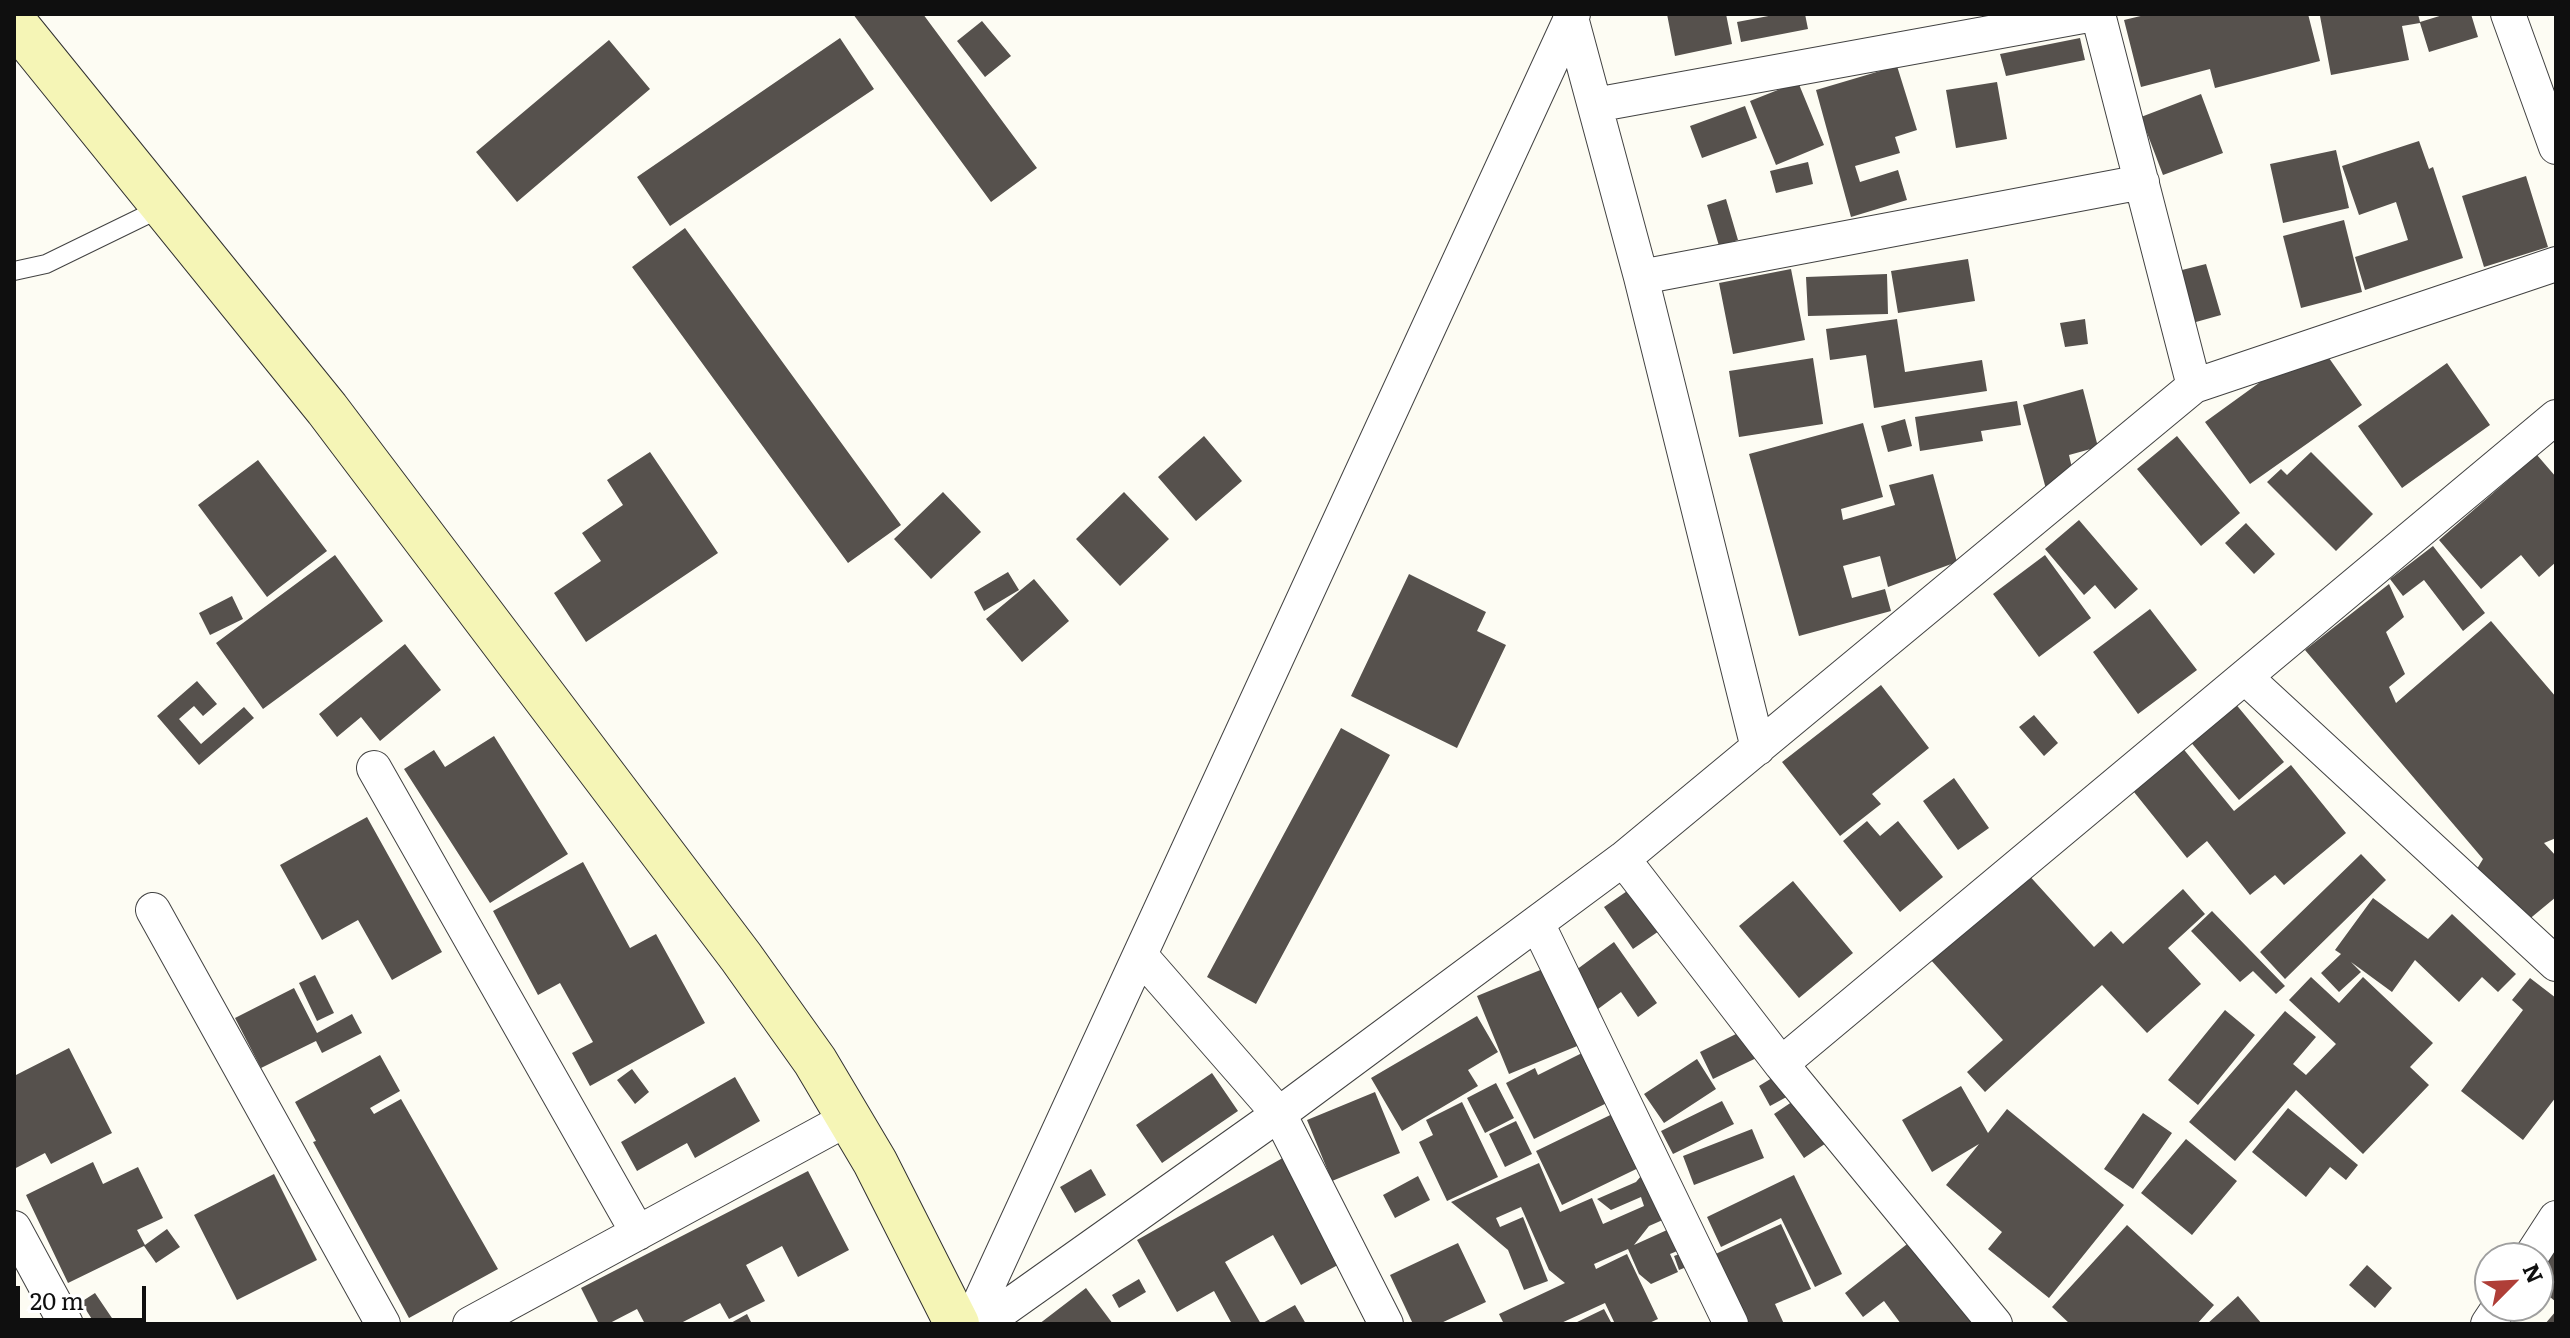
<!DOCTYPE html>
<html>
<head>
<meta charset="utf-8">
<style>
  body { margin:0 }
  #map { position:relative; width:2570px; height:1338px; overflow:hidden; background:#fdfcf3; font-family:Literata,serif }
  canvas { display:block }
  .frame { position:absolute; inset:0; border:16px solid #0f0f0f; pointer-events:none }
  .north { position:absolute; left:2474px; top:1242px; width:80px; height:80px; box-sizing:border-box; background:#fff; border:2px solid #9f9f9f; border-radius:50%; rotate:66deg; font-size:22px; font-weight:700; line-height:32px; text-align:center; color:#0f0f0f }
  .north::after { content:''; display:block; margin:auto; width:28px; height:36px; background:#af3e37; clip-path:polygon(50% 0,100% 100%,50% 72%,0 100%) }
  .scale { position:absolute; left:16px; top:1286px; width:130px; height:36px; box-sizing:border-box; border:4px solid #0f0f0f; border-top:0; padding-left:10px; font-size:24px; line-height:28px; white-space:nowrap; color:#0f0f0f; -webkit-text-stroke:6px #fff; paint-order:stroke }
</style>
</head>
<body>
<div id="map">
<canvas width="2570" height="1338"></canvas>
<div class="frame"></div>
<div class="north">N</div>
<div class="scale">20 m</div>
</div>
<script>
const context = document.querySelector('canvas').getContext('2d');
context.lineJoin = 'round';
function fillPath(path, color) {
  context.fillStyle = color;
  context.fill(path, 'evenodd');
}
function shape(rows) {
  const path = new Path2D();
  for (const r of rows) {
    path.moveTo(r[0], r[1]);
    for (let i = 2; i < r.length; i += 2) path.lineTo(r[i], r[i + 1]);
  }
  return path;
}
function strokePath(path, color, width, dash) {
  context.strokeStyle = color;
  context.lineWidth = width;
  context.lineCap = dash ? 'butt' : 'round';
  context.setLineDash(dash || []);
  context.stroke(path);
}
fillPath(shape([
  [853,14,923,14,1037,168,991,202],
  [1667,14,1726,14,1732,44,1675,56],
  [1779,14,1805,14,1808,29,1741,42,1737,22],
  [2149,14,2308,14,2320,61,2215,88,2210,69,2141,87,2124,20],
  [2332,14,2418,14,2420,22,2446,14,2471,14,2478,37,2429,52,2420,23,2402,26,2409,60,2331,75,2320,16],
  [982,21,1011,56,985,77,957,41],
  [840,38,874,89,670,226,637,177],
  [2080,38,2085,60,2006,76,2000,54],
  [609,40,650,89,517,202,476,152],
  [1897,66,1917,130,1895,137,1900,153,1855,166,1860,182,1898,170,1907,200,1851,217,1816,90],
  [1798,82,1824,145,1776,165,1750,101],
  [1997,82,2007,139,1956,148,1946,90],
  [2201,94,2223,153,2163,175,2141,117],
  [1745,106,1757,138,1702,158,1690,126],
  [2419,141,2429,169,2433,167,2463,258,2365,290,2355,257,2408,240,2396,202,2359,215,2342,166],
  [2336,150,2349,208,2283,223,2270,164],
  [1808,162,1813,184,1776,193,1770,171],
  [2526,176,2548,247,2484,267,2462,196],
  [1726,199,1738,240,1719,246,1707,205],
  [2344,220,2362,292,2301,308,2283,236],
  [685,228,901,525,848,563,632,267],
  [2176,247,2182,270,2206,264,2221,315,2178,327,2158,252],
  [1968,259,1975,301,1898,313,1891,271],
  [1791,269,1805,340,1733,354,1719,283],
  [1887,274,1888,314,1808,316,1806,277],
  [1897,319,1905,372,1982,360,1987,391,1874,408,1866,355,1830,360,1826,329],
  [2085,319,2088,344,2065,347,2060,323],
  [2317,341,2362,405,2250,484,2205,422],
  [1813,358,1823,424,1739,437,1729,371],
  [2447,363,2490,425,2402,488,2358,426],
  [2083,389,2098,447,2069,455,2075,481,2046,489,2023,405],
  [2017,401,2021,425,1981,431,1983,441,1920,451,1915,417],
  [1905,419,1912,446,1888,452,1881,426],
  [1863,423,1883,497,1841,509,1843,520,1895,505,1889,485,1933,474,1957,562,1888,587,1880,556,1843,566,1852,598,1885,589,1891,611,1799,636,1749,454],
  [1204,436,1242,481,1196,521,1158,477],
  [2177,436,2240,513,2201,546,2137,469],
  [650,452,718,553,586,642,554,593,601,561,582,533,623,505,607,480],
  [2311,452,2373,514,2336,551,2267,482,2281,469,2287,475],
  [2537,455,2556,477,2556,562,2539,577,2521,555,2481,589,2439,540],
  [258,460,327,551,267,597,198,505],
  [943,492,981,532,931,579,894,539],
  [1124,492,1169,539,1120,586,1076,539],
  [2079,520,2138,589,2115,609,2095,585,2084,595,2045,549],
  [2246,523,2275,554,2254,574,2225,543],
  [2433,546,2485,613,2463,631,2424,580,2403,596,2390,579],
  [335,555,383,621,263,709,216,643],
  [2045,555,2091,618,2039,657,1993,594],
  [1008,572,1019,590,984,611,974,592],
  [1409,574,1486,612,1477,631,1506,645,1457,748,1351,696],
  [1034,579,1069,621,1022,662,986,619],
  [2389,584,2404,617,2386,632,2405,674,2389,687,2396,703,2491,621,2556,697,2556,838,2544,843,2556,856,2556,897,2527,921,2472,877,2483,859,2305,650],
  [232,596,243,619,210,635,199,613],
  [2150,609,2197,670,2138,714,2093,652],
  [405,644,441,690,380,741,361,717,337,737,319,714],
  [197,681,217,704,203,716,194,706,179,719,201,744,244,707,254,718,199,765,157,716],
  [1881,685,1929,748,1872,794,1881,804,1840,836,1782,762],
  [2234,702,2284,762,2239,800,2189,740],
  [2034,715,2058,743,2044,756,2019,727],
  [1341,728,1390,755,1256,1004,1207,977],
  [494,736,568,854,490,903,404,769,434,750,445,767],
  [2181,746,2234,811,2291,765,2346,833,2284,885,2275,875,2250,895,2207,841,2187,858,2130,787],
  [1954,778,1989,828,1958,850,1923,801],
  [367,817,442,952,392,980,358,920,322,940,280,865],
  [1867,821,1880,836,1898,821,1943,877,1900,912,1843,841],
  [2361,854,2386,880,2285,979,2260,952],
  [583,862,630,948,656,934,705,1023,590,1086,572,1053,593,1042,560,983,538,995,493,911],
  [2026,872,2094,947,2111,931,2123,944,2183,889,2205,914,2168,948,2201,984,2147,1033,2102,985,1985,1092,1967,1072,2003,1040,1930,959],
  [1646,878,1675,920,1633,949,1604,907],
  [1793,881,1853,953,1799,998,1739,926],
  [2373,898,2428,939,2452,914,2516,974,2498,992,2482,977,2459,1002,2415,960,2392,992,2351,962,2361,972,2339,992,2321,973,2341,954,2335,950],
  [2212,911,2285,986,2276,994,2253,971,2240,982,2191,931],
  [1614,942,1657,1003,1638,1017,1621,992,1598,1009,1572,973],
  [1555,964,1587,1042,1509,1074,1477,996],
  [315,975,334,1013,317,1021,299,983],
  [2311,977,2339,1003,2363,977,2433,1043,2410,1067,2429,1085,2363,1154,2296,1090,2235,1161,2189,1122,2285,1011,2316,1037,2293,1064,2306,1075,2336,1044,2289,1000],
  [2530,978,2556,998,2556,1097,2523,1140,2461,1091,2523,1010,2512,1000],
  [294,988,317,1033,352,1014,362,1033,322,1053,316,1041,261,1068,235,1018],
  [2225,1010,2255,1035,2198,1105,2168,1080],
  [1477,1016,1498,1052,1468,1070,1478,1086,1402,1131,1371,1078],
  [1760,1022,1773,1050,1713,1079,1700,1052],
  [1598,1045,1623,1095,1534,1139,1506,1083,1535,1068,1538,1075],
  [69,1048,112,1133,51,1164,45,1153,14,1169,14,1076],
  [380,1055,400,1091,370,1108,374,1114,401,1099,498,1269,409,1318,313,1142,316,1141,295,1102],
  [1697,1059,1716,1089,1664,1123,1644,1094],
  [632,1069,649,1092,635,1104,617,1080],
  [1212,1073,1238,1111,1162,1163,1136,1125],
  [1780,1073,1792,1094,1770,1106,1759,1086],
  [735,1077,760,1121,695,1158,687,1143,637,1171,621,1142],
  [1496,1083,1514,1118,1485,1133,1467,1098],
  [1961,1086,1988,1133,2007,1109,2124,1205,2049,1298,1988,1249,2002,1232,1946,1185,1979,1144,1932,1172,1902,1120],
  [1811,1089,1841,1133,1804,1158,1774,1114],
  [1375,1092,1400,1153,1332,1181,1307,1120],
  [1722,1101,1734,1124,1673,1154,1661,1131],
  [1462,1102,1498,1177,1447,1201,1419,1142,1433,1135,1426,1120],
  [1633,1104,1659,1158,1562,1205,1536,1151],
  [2288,1108,2358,1165,2346,1180,2330,1167,2306,1197,2252,1152],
  [2143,1113,2172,1133,2133,1189,2104,1169],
  [1516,1121,1532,1154,1505,1167,1489,1134],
  [1752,1129,1764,1158,1694,1185,1683,1156],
  [2186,1139,2237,1181,2192,1235,2141,1193],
  [1288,1155,1347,1260,1301,1285,1273,1235,1225,1262,1261,1324,1295,1305,1306,1324,1232,1324,1214,1291,1177,1312,1137,1240],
  [93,1162,103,1184,138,1167,163,1218,137,1230,145,1245,167,1229,180,1247,156,1263,144,1246,68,1283,26,1195],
  [1539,1163,1560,1212,1592,1198,1603,1224,1644,1206,1641,1197,1611,1210,1597,1199,1636,1182,1652,1163,1674,1215,1649,1226,1634,1245,1689,1220,1699,1242,1670,1254,1678,1272,1651,1284,1639,1274,1628,1249,1594,1264,1596,1269,1627,1254,1658,1319,1647,1324,1615,1324,1605,1303,1559,1324,1504,1324,1499,1314,1565,1283,1549,1270,1521,1207,1496,1218,1500,1227,1523,1217,1548,1281,1524,1290,1508,1250,1451,1202],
  [1091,1169,1106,1195,1075,1213,1060,1187],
  [808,1171,849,1250,798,1277,782,1246,746,1265,765,1301,729,1319,720,1303,679,1324,645,1324,637,1309,608,1324,599,1324,581,1288],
  [274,1174,317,1260,237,1300,194,1215],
  [1794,1175,1842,1274,1815,1287,1781,1218,1721,1247,1707,1217],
  [1418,1176,1430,1200,1395,1218,1383,1195],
  [1781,1224,1811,1289,1775,1304,1784,1324,1739,1324,1709,1257],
  [2127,1225,2214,1305,2197,1324,2070,1324,2052,1307],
  [1930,1226,1973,1324,1901,1324,1884,1301,1863,1317,1845,1293],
  [1458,1243,1486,1302,1439,1324,1413,1324,1390,1275],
  [2556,1245,2556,1302,2538,1287,2538,1267],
  [1699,1247,1704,1260,1679,1270,1674,1256],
  [2367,1265,2392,1288,2375,1308,2349,1285],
  [1139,1279,1146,1292,1119,1308,1112,1295],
  [1086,1288,1113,1324,1039,1324],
  [95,1293,116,1324,95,1324,81,1302],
  [2238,1296,2262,1324,2207,1324],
  [1604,1309,1612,1324,1573,1324],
  [2556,1311,2556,1324,2545,1324],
  [747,1314,752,1324,729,1324]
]), '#56514d');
const lane = shape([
  [14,271,46,264,163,207]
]);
const street = shape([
  [1570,14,1641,277,1758,748],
  [2098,14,2194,386],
  [2508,14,2556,147],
  [1595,105,2094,14],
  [1641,277,2142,182],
  [2245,677,2556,964],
  [374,768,638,1233],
  [1623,859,1781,1064,1995,1324],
  [153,910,383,1324],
  [1537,923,1731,1324],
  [1140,955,1279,1114,1386,1324],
  [1781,1064,2556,417],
  [14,1228,66,1324],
  [2530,1258,2556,1218],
  [470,1324,849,1118],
  [970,1324,1573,14],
  [983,1324,1279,1114,1623,859,2194,386,2556,264],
  [2488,1324,2500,1306]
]);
const secondary = shape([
  [14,22,327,409,741,957,815,1061,875,1162,957,1324]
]);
strokePath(lane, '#424242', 20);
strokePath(street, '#424242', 36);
strokePath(secondary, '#313131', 46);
strokePath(lane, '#fff', 18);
strokePath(street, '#fff', 34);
strokePath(secondary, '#f5f5b6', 44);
</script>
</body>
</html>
